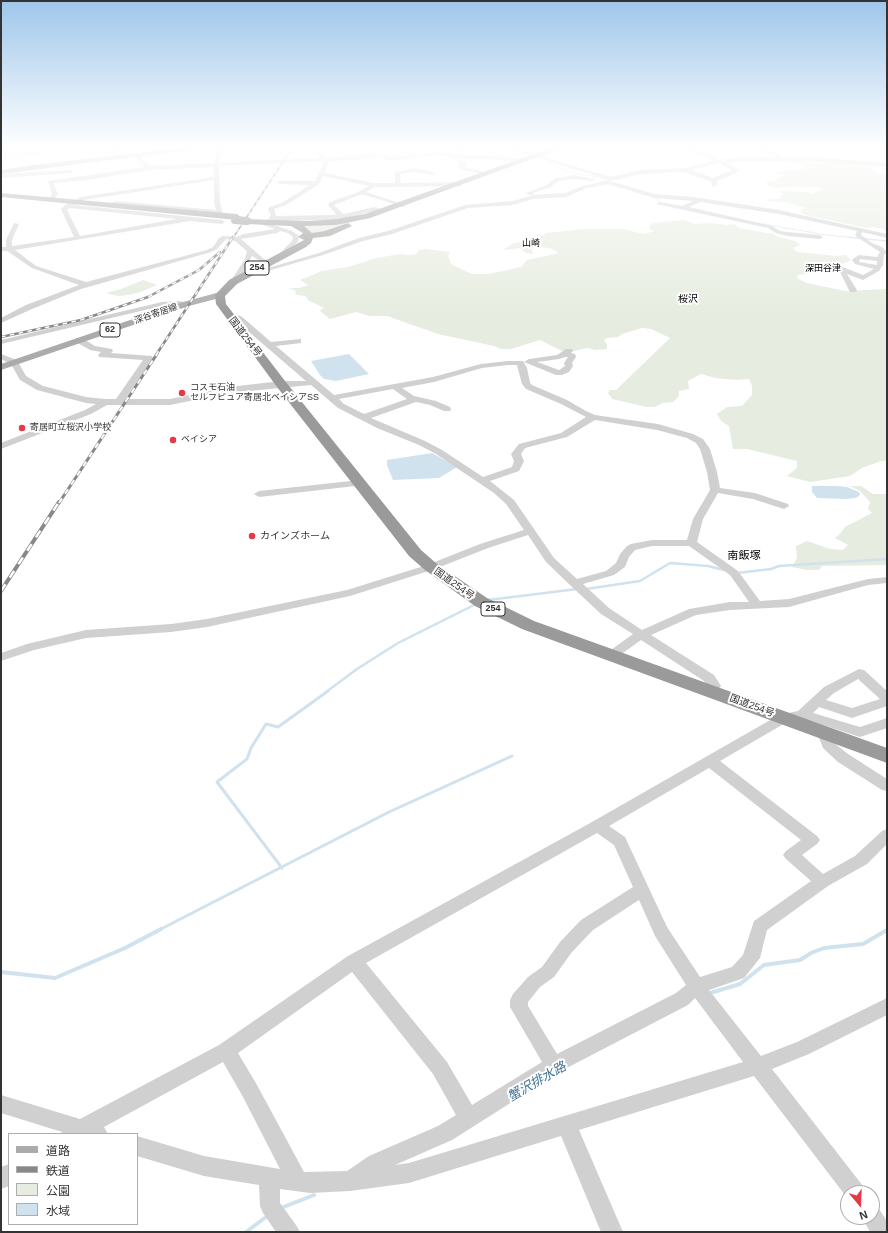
<!DOCTYPE html>
<html>
<head>
<meta charset="utf-8">
<style>
  body { margin:0 }
  #map { position:relative; width:888px; height:1233px; overflow:hidden; background:#fff; font-family:Arial,"Noto Sans JP",sans-serif }
  canvas { display:block }
  .frame { position:absolute; inset:0; border:2px solid #333; pointer-events:none }
  .legend { position:absolute; left:8px; top:1133px; width:130px; height:92px; box-sizing:border-box; background:#fff; border:1px solid #adadad; margin:0; padding:5px 7px; list-style:none; font-size:12px; color:#333 }
  .legend li { display:flex; align-items:center; gap:8px; height:20px }
  .legend b { width:20px; border:1px solid #adadad }
  .north { position:absolute; left:840px; top:1185px; width:40px; height:40px; box-sizing:border-box; background:#fff; border:1px solid #adadad; border-radius:50%; rotate:161deg; font-size:11px; font-weight:700; line-height:16px; text-align:center; color:#333 }
  .north::after { content:''; display:block; margin:auto; width:14px; height:18px; background:#e63946; clip-path:polygon(50% 0,100% 100%,50% 72%,0 100%) }
</style>
</head>
<body>
<div id="map">
<canvas width="888" height="1233"></canvas>
<div class="frame"></div>
<ul class="legend">
<li><b style="height:5px;background:#ababab"></b>道路</li>
<li><b style="height:5px;background:#888"></b>鉄道</li>
<li><b style="height:11px;background:#e6ecdf"></b>公園</li>
<li><b style="height:11px;background:#cfe2ee"></b>水域</li>
</ul>
<div class="north">N</div>
</div>
<script>
const context = document.querySelector('canvas').getContext('2d');
context.lineJoin = 'round';
function fillPath(path, color) {
  context.fillStyle = color;
  context.fill(path, 'evenodd');
}
function shape(rows) {
  const path = new Path2D();
  for (const r of rows) {
    path.moveTo(r[0], r[1]);
    for (let i = 2; i < r.length; i += 2) path.lineTo(r[i], r[i + 1]);
  }
  return path;
}
function strokePath(path, color, width, dash) {
  context.strokeStyle = color;
  context.lineWidth = width;
  context.lineCap = dash ? 'butt' : 'round';
  context.setLineDash(dash || []);
  context.stroke(path);
}
function write(font, color, halo, rows, align = 'center') {
  context.font = font + ' Arial,"Noto Sans JP",sans-serif';
  context.lineWidth = 4;
  context.setLineDash([]);
  context.textBaseline = 'middle';
  context.strokeStyle = halo;
  context.fillStyle = color;
  for (const [text, x, y, turn = 0] of rows) {
    context.save();
    context.translate(x, y);
    context.rotate((+turn || 0) * Math.PI / 180);
    context.textAlign = isNaN(turn) ? turn : align;
    if (halo) context.strokeText(text, 0, 0);
    context.fillText(text, 0, 0);
    context.restore();
  }
}
fillPath(shape([
  [18,145,103,145,117,147,125,145,160,145,164,147,152,147,131,152,105,154,90,151,63,153,1,160,1,155,3,154,35,151,40,153,49,151,17,146],
  [798,145,887,145,887,156,865,152,852,154,814,150,802,148],
  [788,160,823,163,822,160,848,162,849,164,867,167,875,170,877,174,887,173,887,231,883,229,872,227,867,228,806,215,801,213,801,210,806,208,786,202,767,201,770,199,779,199,784,193,779,192,783,191,809,192,811,194,821,190,819,187,781,187,777,189,767,185,766,182,775,180,784,175,776,173,779,171,796,171,805,168,803,165,790,162,780,163],
  [684,220,695,224,709,223,727,225,735,224,738,228,774,234,778,237,795,241,800,245,793,248,797,252,837,256,846,255,851,260,826,271,797,275,798,279,807,283,845,291,887,289,887,461,881,461,862,468,850,476,810,482,787,476,797,468,797,461,747,449,733,449,729,426,721,421,717,414,727,407,742,406,752,395,752,386,749,379,737,380,715,378,701,374,688,381,689,389,679,391,679,396,673,402,663,403,655,407,647,407,612,399,608,393,610,390,616,390,670,338,651,329,642,328,622,334,618,337,607,338,604,340,607,345,607,349,595,350,587,348,574,351,562,351,540,340,511,349,501,349,494,346,438,334,387,316,370,316,356,312,330,319,320,311,324,308,308,300,306,296,297,295,295,293,296,291,289,288,299,288,308,285,300,280,322,271,348,267,376,258,400,254,411,255,416,254,419,250,425,249,450,252,448,256,451,264,461,269,472,274,489,274,521,267,527,260,559,253,550,248,538,247,532,249,533,254,526,253,520,248,503,250,514,243,529,241,544,235,546,233,585,229,623,229,644,234,655,231,650,229,649,226,653,223],
  [355,221,322,234,311,236,300,225],
  [143,280,157,285,138,293,128,295,118,296,106,293,121,289],
  [850,486,861,486,873,494,887,494,887,565,822,566,819,570,807,570,792,567,797,558,796,546,807,541,830,549,843,550,848,545,835,538,840,534,845,527,872,513,868,509,870,502,860,491]
]), '#e6ecdf');
fillPath(shape([
  [349,354,369,374,336,381,324,379,320,375,311,361],
  [432,453,457,467,439,478,393,480,387,465,387,460],
  [812,486,836,486,847,487,859,492,860,495,856,498,846,499,817,498,812,492]
]), '#cfe2ee');
strokePath(shape([
  [668,145,685,149],
  [14,147,24,146,43,149,84,148,119,150,146,145],
  [545,161,568,172,603,178,608,184,621,188],
  [653,197,662,203],
  [757,223,827,235,858,238]
]), '#cfe2ee', 1);
strokePath(shape([
  [848,237,887,241]
]), '#cfe2ee', 1.5);
strokePath(shape([
  [737,573,771,569,779,566,887,559],
  [586,589,640,581,670,563,708,566,724,570],
  [488,600,577,589],
  [326,692,357,669,398,643,476,604]
]), '#cfe2ee', 2.5);
strokePath(shape([
  [282,868,217,782,247,759,251,748,266,724,278,727,328,691],
  [159,930,389,812,512,756]
]), '#cfe2ee', 3);
strokePath(shape([
  [1,972,55,978,125,948,161,929],
  [710,993,740,984,764,965,800,960,811,953,824,948,863,944,887,930],
  [281,1208,314,1195],
  [246,1232,266,1217]
]), '#cfe2ee', 4);
fillPath(shape([
  [224,145,265,145,227,148,221,154,219,163,319,158,314,145,319,145,325,158,372,154,355,145,362,145,378,154,392,157,440,151,446,153,468,145,477,145,450,154,487,155,517,158,520,160,517,162,487,159,460,159,467,164,464,167,486,172,486,174,484,175,460,169,458,166,461,164,453,158,440,155,391,161,377,157,360,160,329,161,325,173,374,183,395,183,395,172,414,168,436,173,433,175,414,172,400,174,401,183,460,182,463,184,460,186,375,187,366,192,406,205,403,207,362,194,334,205,343,214,375,207,381,209,381,211,375,211,346,218,325,220,271,221,268,219,271,215,268,209,270,207,282,203,310,185,280,184,277,182,278,181,315,181,324,162,322,161,219,166,220,203,223,214,220,216,217,214,115,205,112,203,115,201,216,210,214,203,214,180,84,200,75,205,222,220,225,222,222,224,190,221,15,250,36,266,86,282,207,250,213,247,219,238,223,236,236,237,244,234,275,229,263,225,262,224,265,222,292,231,299,236,298,242,279,259,277,258,277,256,292,241,293,237,288,233,280,231,277,233,241,239,264,259,272,262,269,264,260,261,252,256,240,279,236,281,232,279,245,259,247,251,235,241,226,239,217,249,211,252,81,289,32,309,1,323,1,318,26,305,79,285,32,268,7,251,1,251,1,247,6,247,6,240,14,223,19,224,12,240,12,246,74,237,61,209,65,205,80,197,214,177,213,167,149,170,88,180,53,183,58,194,54,200,52,201,49,199,52,194,48,181,145,167,134,156,137,154,150,166,214,163,216,154,224,145],
  [323,176,369,186,356,193,330,202,328,205,336,214,334,215,276,216,274,209,286,205,319,184,323,176],
  [70,208,177,219,80,236,67,210,70,208],
  [496,145,505,145,610,177,642,170,685,168,713,161,705,155,669,145,679,145,709,153,718,160,744,157,777,157,768,154,755,145,761,145,780,155,779,157,811,157,887,163,887,167,811,161,744,161,726,163,739,170,734,174,717,181,717,185,714,187,711,185,712,182,684,172,642,174,610,181,655,194,693,197,779,210,887,234,887,238,862,232,861,235,872,243,882,247,887,252,884,255,883,265,879,271,863,280,847,274,857,290,856,292,850,292,838,268,839,267,843,267,863,275,874,269,855,264,852,260,853,259,859,255,877,257,880,252,857,237,855,235,857,231,779,214,700,202,689,207,772,226,780,231,787,232,820,235,823,237,820,239,787,236,776,233,768,228,656,204,659,202,682,206,693,201,654,198,609,184,587,188,566,197,533,199,513,205,468,208,392,234,363,241,323,255,247,277,244,275,319,253,359,238,388,231,465,205,513,201,533,195,565,193,583,186,609,180,496,145],
  [719,163,732,170,713,178,691,170,719,163],
  [860,259,877,261,877,265,859,262,860,259],
  [534,145,543,145,553,149,550,151,534,145],
  [70,170,72,171,72,173,1,178,1,174,70,170],
  [573,175,595,179,592,181,573,179,558,181,551,187,533,193,533,195,529,195,526,193,547,185,554,179,573,175],
  [180,301,190,304,186,306,162,306,1,344,1,340,162,302,180,301],
  [226,313,241,316,271,342,301,339,301,343,276,346,334,395,433,377,481,364,508,361,523,361,527,368,530,383,532,385,567,400,586,411,595,415,658,424,693,434,703,439,710,449,717,472,720,488,755,493,788,504,789,506,784,509,753,499,718,493,703,519,697,542,738,571,760,601,789,599,868,579,887,577,887,583,868,585,789,607,730,610,696,615,651,635,714,675,721,686,716,694,711,695,706,694,704,691,707,686,704,681,641,640,616,658,608,658,606,655,608,652,633,634,601,614,570,585,546,562,528,535,488,548,435,569,350,596,207,627,171,632,86,638,34,650,1,661,1,653,27,644,86,630,171,624,207,619,347,590,427,565,480,544,524,530,506,504,494,493,436,454,419,445,377,428,338,408,311,385,229,393,170,405,107,405,91,414,1,449,1,443,85,410,96,404,86,403,37,390,20,380,11,364,1,359,1,354,17,360,26,376,43,386,86,397,105,399,116,399,143,360,99,357,98,355,101,352,90,350,76,342,76,338,82,338,95,346,112,349,113,351,111,353,152,356,153,358,125,399,170,399,229,387,281,381,306,381,235,320,226,317,226,313],
  [508,365,517,365,522,384,526,389,561,404,586,417,561,433,519,444,511,454,514,461,512,467,483,477,442,450,425,441,371,418,416,402,430,405,444,411,450,411,451,409,450,407,436,401,414,396,402,388,434,382,482,368,508,365],
  [393,389,407,399,364,414,344,404,339,399,393,389],
  [595,420,657,430,687,438,696,443,700,449,707,472,710,490,693,519,687,540,652,540,631,544,627,546,620,554,616,563,606,571,577,579,554,558,514,500,490,481,519,471,524,461,521,454,525,448,567,437,595,420],
  [652,546,689,546,730,575,749,602,730,602,689,609,642,630,609,608,583,584,614,575,625,567,629,557,635,550,652,546],
  [566,349,572,349,573,351,571,353,575,354,576,357,572,363,573,366,569,372,562,375,556,375,524,362,529,359,557,355,566,349],
  [565,357,568,357,564,363,565,366,559,370,537,362,559,359,565,357],
  [360,480,364,481,365,483,364,485,259,497,254,494,259,491,360,480],
  [859,669,864,670,887,691,887,706,852,718,819,707,813,713,860,727,887,718,887,728,860,737,808,720,802,720,787,722,720,761,817,836,820,840,817,844,802,855,823,874,855,856,882,831,887,829,887,844,867,864,828,886,767,930,760,958,744,978,709,990,761,1056,797,1042,887,998,887,1015,809,1054,772,1069,863,1186,866,1193,848,1193,848,1199,754,1076,579,1130,623,1232,601,1232,561,1136,409,1183,350,1191,310,1193,280,1189,280,1203,296,1225,300,1232,276,1232,263,1213,260,1206,259,1185,204,1176,137,1156,137,1136,204,1156,280,1169,243,1097,223,1062,104,1127,108,1134,61,1134,62,1132,1,1113,1,1095,80,1119,219,1045,348,956,592,822,779,715,798,711,824,687,859,669],
  [858,679,880,699,852,708,826,700,834,693,858,679],
  [709,768,801,840,786,851,783,855,786,859,811,881,754,921,743,955,732,967,700,977,667,927,625,837,609,826,709,768],
  [597,833,614,845,633,887,581,920,560,942,542,967,528,977,513,994,510,1000,510,1007,542,1062,472,1105,447,1062,366,963,597,833],
  [639,900,655,936,686,985,676,993,557,1054,528,1006,528,1002,540,987,554,977,572,952,593,930,639,900],
  [352,972,433,1074,456,1115,438,1126,369,1156,347,1171,304,1172,257,1085,238,1053,352,972],
  [695,998,743,1062,409,1163,395,1165,452,1140,561,1071,688,1005,695,998],
  [824,728,829,730,834,743,848,754,887,779,887,791,882,790,838,762,823,748,817,733,819,730,824,728],
  [9,1164,9,1186,1,1189,1,1167,9,1164],
  [872,1206,879,1209,887,1221,887,1232,870,1232,865,1223,862,1217,872,1217,872,1206]
]), '#d0d0d0');
fillPath(shape([
  [204,145,228,145,1,174,1,170,34,165,204,145],
  [220,292,225,295,223,297,189,306,1,370,1,364,183,302,220,292]
]), '#ababab');
fillPath(shape([
  [559,145,570,145,370,218,336,225,304,226,312,233,325,231,348,223,352,226,330,236,313,238,311,243,306,247,237,284,225,296,226,304,285,381,421,550,437,564,487,598,534,621,887,748,887,763,522,629,475,606,425,570,409,556,277,387,216,304,215,295,229,280,304,240,298,237,303,233,291,226,247,224,244,223,243,221,244,219,309,221,336,219,365,214,559,145],
  [1,193,237,214,241,217,237,220,1,197,1,193]
]), '#9a9a9a');
const railFar3 = shape([
  [233,238,294,145]
]);
const railFar2 = shape([
  [1,337,81,320,148,297,199,270,220,252],
  [156,355,233,237]
]);
const railFar1 = shape([
  [59,503,157,354]
]);
const rail = shape([
  [1,591,59,502]
]);
strokePath(railFar3, '#888', 1.5);
strokePath(railFar2, '#888', 2.5);
strokePath(railFar1, '#888', 3);
strokePath(rail, '#888', 4);
strokePath(railFar3, '#fff', 1, [3.5]);
strokePath(railFar2, '#fff', 1.5, [4.5]);
strokePath(railFar1, '#fff', 2, [5.5]);
strokePath(rail, '#fff', 2.5, [8]);
strokePath(shape([
  [235,220,247,221]
]), '#9a9a9a', 8);
const sky = context.createLinearGradient(0, 0, 0, 318);
sky.addColorStop(0, '#9ec6ea');
sky.addColorStop(0.46, '#fff');
sky.addColorStop(1, '#ffffff00');
context.fillStyle = sky;
context.fillRect(0, 0, 888, 318);
for (const [x, y, r, color] of [
  [182,393,4,"#e63946"],
  [22,428,4,"#e63946"],
  [173,440,4,"#e63946"],
  [252,536,4,"#e63946"]
]) {
  const dot = new Path2D();
  dot.arc(x, y, r, 0, 2 * Math.PI);
  context.fillStyle = color;
  context.fill(dot);
  strokePath(dot, '#fff', 1.5);
}
write('9px', '#000', '#fff', [
  ["山崎",531,244],
  ["深田谷津",823,269]
]);
for (const [x, y, w] of [
  [257,268,24],
  [110,330,20],
  [493,609,24]
]) {
  const box = new Path2D();
  box.roundRect(x - w / 2, y - 7, w, 14, 3);
  context.fillStyle = '#fff';
  context.fill(box);
  strokePath(box, '#333', 1);
}
write('bold 9px', '#333', null, [
  ["254",257,268],
  ["62",110,330],
  ["254",493,609]
]);
write('9px', '#333', '#fff', [
  ["深谷寄居線",156,314,-19]
]);
write('9px', '#333', '#fff', [
  ["コスモ石油",190,388],
  ["セルフピュア寄居北ベイシアSS",190,398],
  ["寄居町立桜沢小学校",30,428],
  ["ベイシア",181,440]
], 'left');
write('10px', '#000', '#fff', [
  ["桜沢",688,299]
]);
write('10px', '#333', '#fff', [
  ["国道254号",245,337,52],
  ["国道254号",454,584,35],
  ["国道254号",752,706,20]
]);
write('10px', '#333', '#fff', [
  ["カインズホーム",260,536]
], 'left');
write('11px', '#000', '#fff', [
  ["南飯塚",744,556]
]);
write('italic 13px', '#3f7597', '#fff', [
  ["蟹沢排水路",537,1082,-30]
]);
</script>
</body>
</html>
